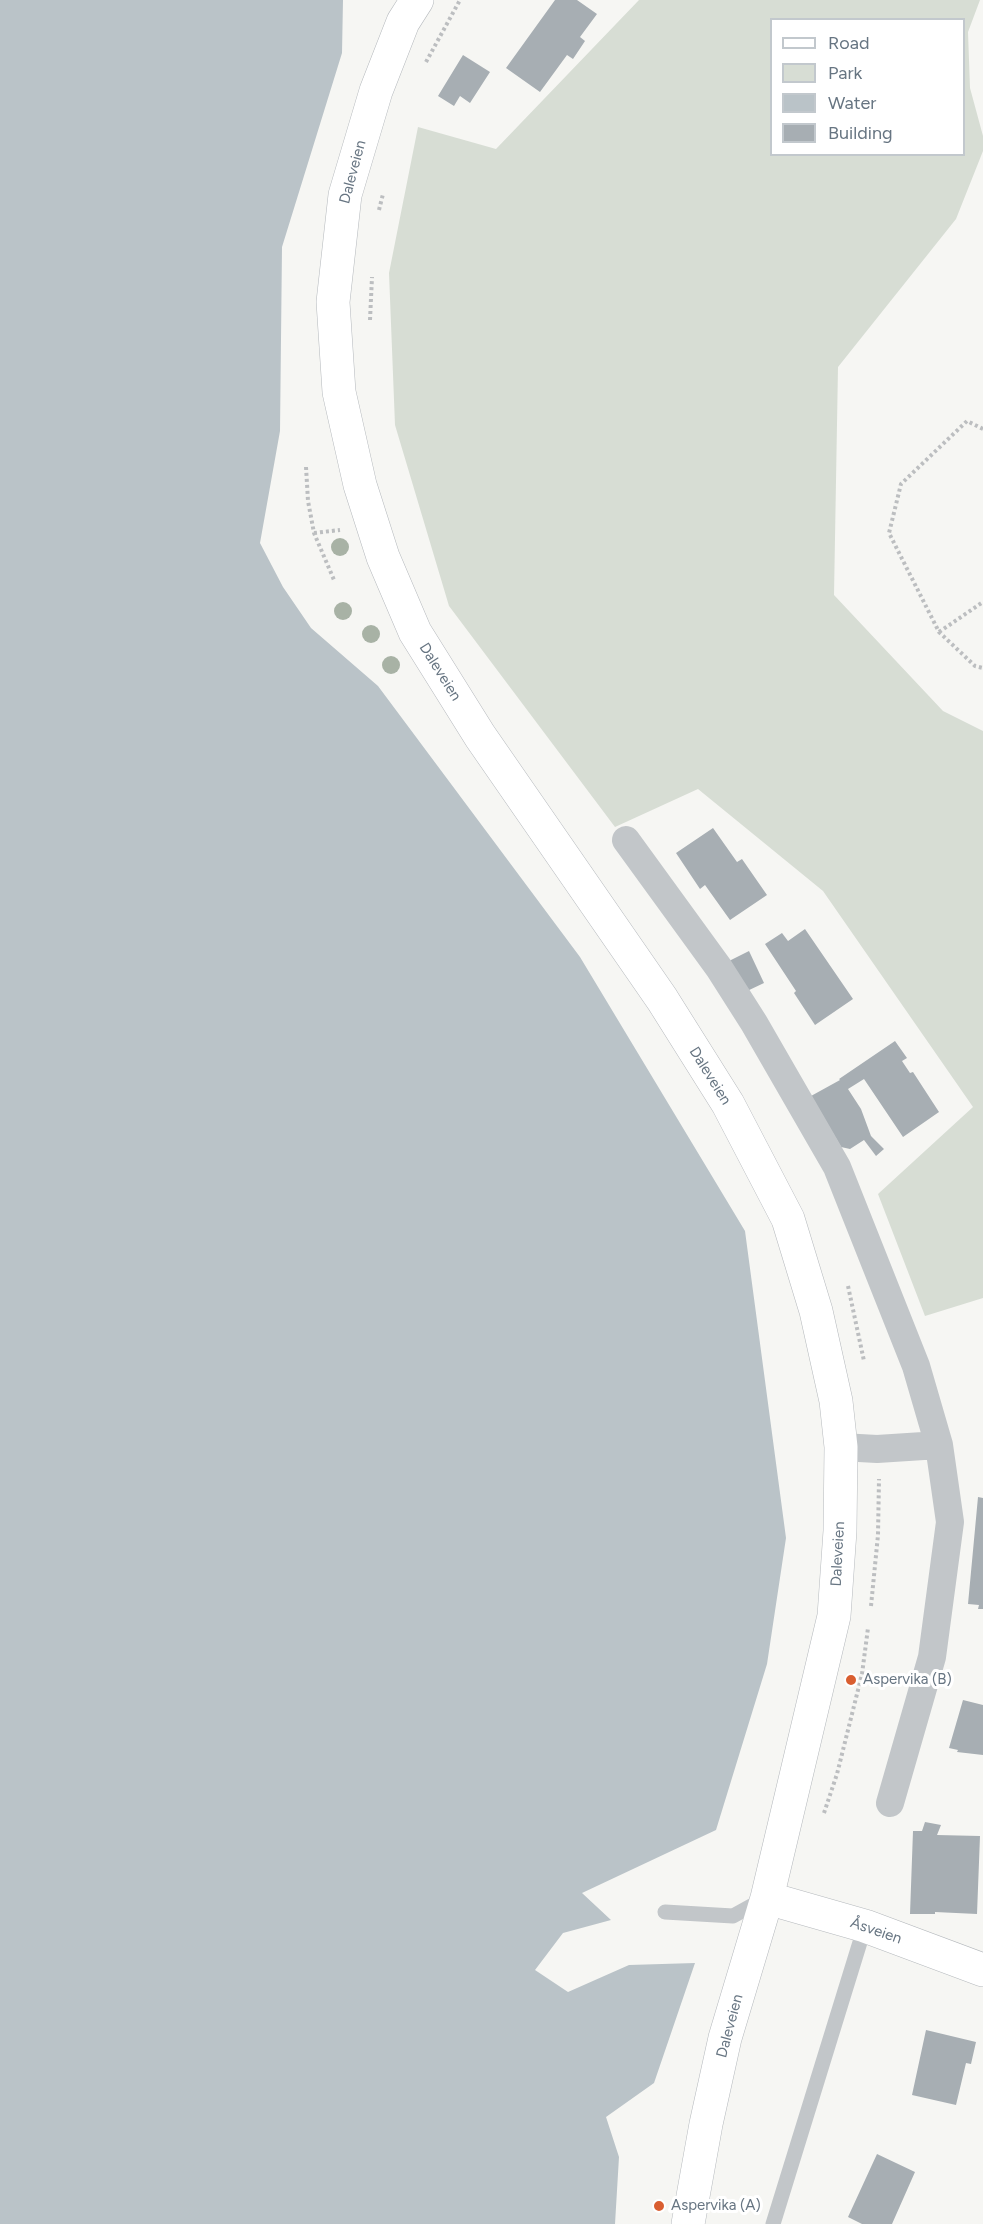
<!DOCTYPE html>
<html>
<head>
<meta charset="utf-8">
<style>
  body { margin:0 }
  #map { position:relative; width:983px; height:2224px; overflow:hidden; background:#f6f6f3; font-family:Figtree,sans-serif }
  canvas { display:block }
  .legend { position:absolute; left:770px; top:18px; width:195px; height:138px; box-sizing:border-box; background:#fff; border:2px solid #c2c8cd; margin:0; padding:8px 10px; list-style:none; font-size:18px; color:#677582 }
  .legend li { display:flex; align-items:center; gap:12px; height:30px }
  .legend b { width:30px; border:2px solid #c2c8cd }
</style>
</head>
<body>
<div id="map">
<canvas width="983" height="2224"></canvas>
<ul class="legend">
<li><b style="height:8px;background:#fff"></b>Road</li>
<li><b style="height:16px;background:#d7ddd4"></b>Park</li>
<li><b style="height:16px;background:#bac3c8"></b>Water</li>
<li><b style="height:16px;background:#a7aeb3"></b>Building</li>
</ul>
</div>
<script>
const context = document.querySelector('canvas').getContext('2d');
context.lineJoin = 'round';
function fillPath(path, color) {
  context.fillStyle = color;
  context.fill(path, 'evenodd');
}
function shape(rows) {
  const path = new Path2D();
  for (const r of rows) {
    path.moveTo(r[0], r[1]);
    for (let i = 2; i < r.length; i += 2) path.lineTo(r[i], r[i + 1]);
  }
  return path;
}
function strokePath(path, color, width, dash) {
  context.strokeStyle = color;
  context.lineWidth = width;
  context.lineCap = dash ? 'butt' : 'round';
  context.setLineDash(dash || []);
  context.stroke(path);
}
function write(font, color, halo, rows, align = 'center') {
  context.font = font + ' Figtree,sans-serif';
  context.lineWidth = 6;
  context.setLineDash([]);
  context.textBaseline = 'middle';
  context.strokeStyle = halo;
  context.fillStyle = color;
  for (const [text, x, y, turn = 0] of rows) {
    context.save();
    context.translate(x, y);
    context.rotate((+turn || 0) * Math.PI / 180);
    context.textAlign = isNaN(turn) ? turn : align;
    if (halo) context.strokeText(text, 0, 0);
    context.fillText(text, 0, 0);
    context.restore();
  }
}
fillPath(shape([
  [639,0,980,0,968,32,970,88,983,136,983,151,956,219,838,367,834,595,943,711,983,731,983,1298,925,1316,878,1194,973,1107,823,891,698,789,615,827,449,606,395,425,389,273,418,127,496,149],
  [772,20,964,20,964,154,772,154]
]), '#d7ddd4');
fillPath(shape([
  [0,0,343,0,342,53,282,247,280,431,260,543,283,587,311,628,378,686,580,957,745,1231,786,1538,767,1664,716,1830,582,1893,611,1920,563,1933,535,1970,568,1992,629,1965,695,1963,654,2083,606,2117,619,2157,615,2224,0,2224]
]), '#bac3c8');
fillPath(shape([
  [555,0,577,0,597,14,580,37,585,41,573,59,567,55,540,92,506,68],
  [463,55,490,72,470,103,460,96,454,106,438,96],
  [713,828,737,862,742,859,767,895,730,920,705,885,700,889,676,853],
  [805,929,853,999,815,1025,794,993,796,991,765,944,782,933,788,941],
  [749,951,764,983,745,992,729,961],
  [895,1041,907,1058,902,1061,910,1073,913,1072,939,1112,903,1137,864,1079,848,1089,861,1109,871,1136,884,1149,876,1156,864,1140,850,1149,841,1147,811,1096,840,1080,839,1079],
  [978,1497,983,1498,983,1609,978,1609,979,1605,968,1604],
  [963,1700,983,1705,983,1755,957,1752,958,1750,949,1748],
  [925,1822,941,1825,937,1835,980,1836,977,1914,935,1912,935,1914,910,1914,913,1831,922,1831],
  [926,2030,976,2042,971,2064,966,2063,956,2105,912,2095],
  [877,2154,915,2172,892,2224,862,2224,848,2217]
]), '#a7aeb3');
const secondary = shape([
  [417,0,403,22,376,91,345,195,333,302,339,392,360,485,383,557,415,632,480,736,662,999,728,1104,788,1219,816,1311,836,1401,841,1447,840,1531,834,1616,767,1898,725,2038,706,2124,688,2224],
  [767,1898,865,1926,983,1970]
]);
strokePath(secondary, '#b5b9bd', 34);
strokePath(shape([
  [426,62,460,0],
  [379,210,383,194],
  [370,320,372,277],
  [983,429,967,421,901,484,889,533,939,632,975,666,983,668],
  [306,467,308,501,314,533,334,580],
  [314,533,340,530],
  [939,632,983,602],
  [848,1286,864,1361],
  [871,1606,878,1535,879,1479],
  [824,1813,837,1774,862,1674,868,1628]
]), '#bcbec0', 4, [3, 3]);
strokePath(shape([
  [665,1912,733,1916,762,1900],
  [773,2224,865,1926]
]), '#c2c6c9', 15);
strokePath(shape([
  [626,840,719,968,754,1023,837,1167,916,1366,939,1445,950,1522,932,1657,890,1803],
  [841,1447,877,1449,939,1445]
]), '#c2c6c9', 28);
strokePath(secondary, '#fff', 33);
context.fillStyle = '#a8b2a5';
for (const [x, y] of [
  [340,547],
  [343,611],
  [371,634],
  [391,665]
]) {
  context.beginPath();
  context.arc(x, y, 9, 0, 2 * Math.PI);
  context.fill();
}
for (const [x, y, r, color] of [
  [851,1680,6,"#d95e30"],
  [659,2206,6,"#d95e30"]
]) {
  const dot = new Path2D();
  dot.arc(x, y, r, 0, 2 * Math.PI);
  context.fillStyle = color;
  context.fill(dot);
  strokePath(dot, '#fff', 2);
}
write('15px', '#677582', '#fff', [
  ["Daleveien",353,172,-75],
  ["Daleveien",440,672,58],
  ["Daleveien",710,1076,58],
  ["Daleveien",838,1554,-87],
  ["Åsveien",876,1931,19],
  ["Daleveien",730,2026,-75]
]);
write('15px', '#677582', '#fff', [
  ["Aspervika (B)",863,1680],
  ["Aspervika (A)",671,2206]
], 'left');
</script>
</body>
</html>
